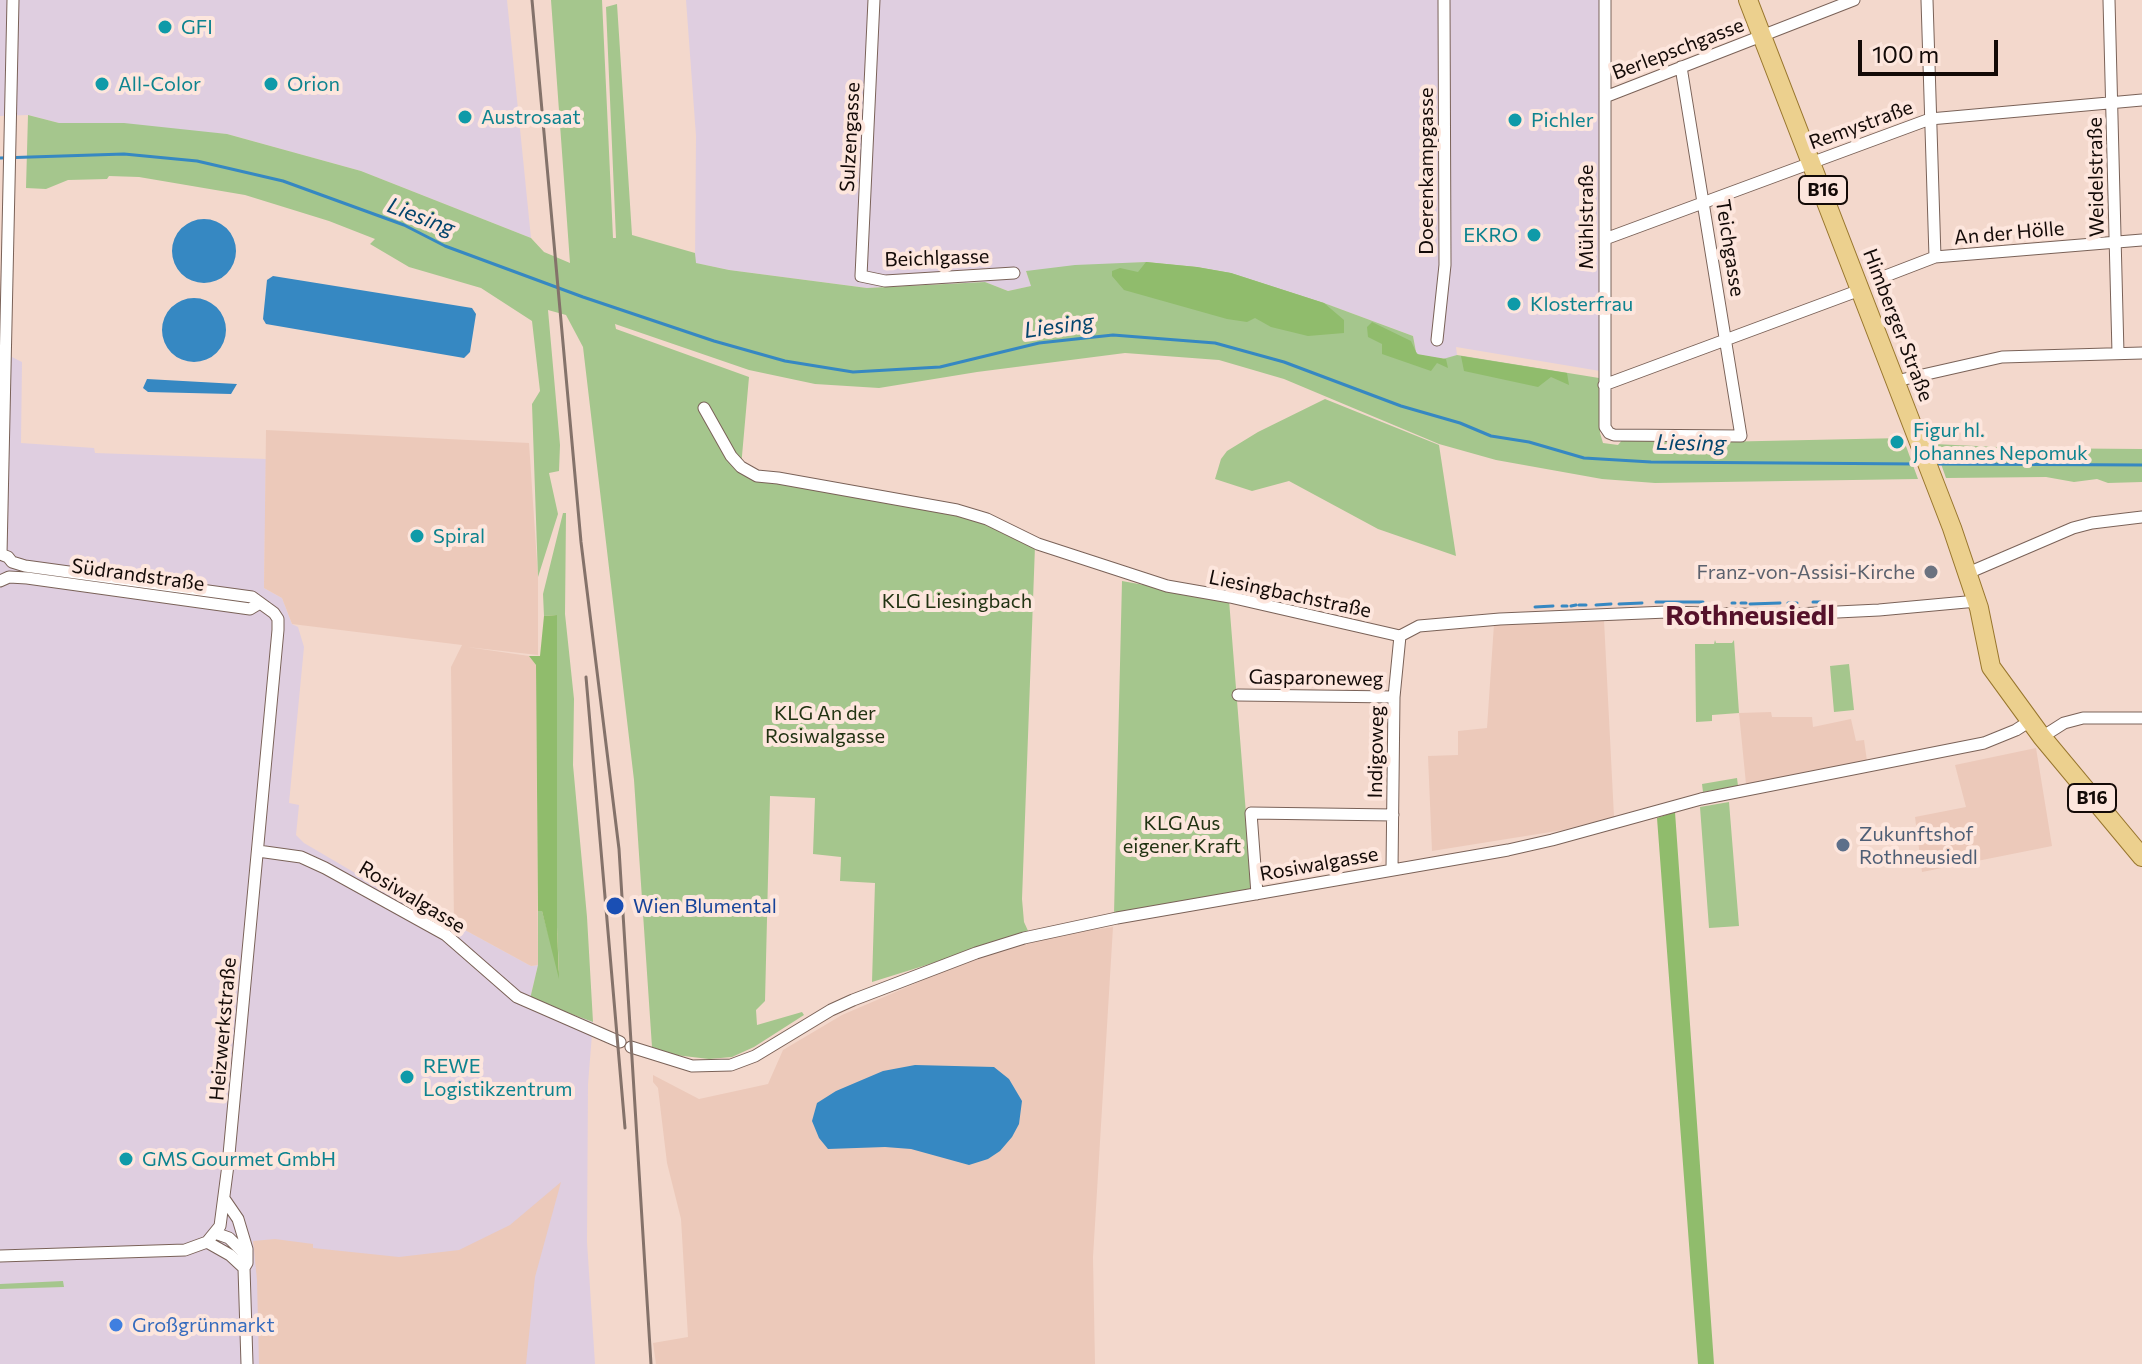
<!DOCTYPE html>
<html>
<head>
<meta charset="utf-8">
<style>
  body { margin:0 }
  #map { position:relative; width:2142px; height:1364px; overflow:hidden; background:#f3d8cc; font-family:Commissioner,sans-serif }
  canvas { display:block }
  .scale { position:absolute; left:1858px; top:40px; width:140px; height:36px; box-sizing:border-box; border:4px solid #130a07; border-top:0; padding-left:10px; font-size:24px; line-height:28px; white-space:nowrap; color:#130a07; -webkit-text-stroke:6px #fde6dd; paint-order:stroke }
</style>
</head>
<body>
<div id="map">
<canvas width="2142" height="1364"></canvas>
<div class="scale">100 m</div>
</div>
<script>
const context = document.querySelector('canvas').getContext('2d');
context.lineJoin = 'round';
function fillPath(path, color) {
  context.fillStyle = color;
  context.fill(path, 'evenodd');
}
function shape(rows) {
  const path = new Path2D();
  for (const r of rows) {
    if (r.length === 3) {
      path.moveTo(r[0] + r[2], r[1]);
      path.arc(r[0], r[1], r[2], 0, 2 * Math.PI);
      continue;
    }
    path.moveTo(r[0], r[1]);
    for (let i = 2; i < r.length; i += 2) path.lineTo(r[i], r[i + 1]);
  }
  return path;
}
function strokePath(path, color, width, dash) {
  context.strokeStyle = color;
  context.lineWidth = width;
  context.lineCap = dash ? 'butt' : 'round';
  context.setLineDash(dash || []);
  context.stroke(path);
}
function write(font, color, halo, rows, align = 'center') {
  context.font = font + ' Commissioner,sans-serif';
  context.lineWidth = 8;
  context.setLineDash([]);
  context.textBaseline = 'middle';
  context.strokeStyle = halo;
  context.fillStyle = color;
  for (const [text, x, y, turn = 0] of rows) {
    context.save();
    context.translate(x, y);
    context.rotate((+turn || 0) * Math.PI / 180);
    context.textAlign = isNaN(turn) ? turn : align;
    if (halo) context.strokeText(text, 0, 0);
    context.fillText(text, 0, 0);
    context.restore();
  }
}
fillPath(shape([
  [0,0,507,0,531,238,361,171,227,134,59,123,28,115,0,116],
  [686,0,1599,0,1600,371,1456,347,1457,355,1446,359,1419,355,1416,352,1413,336,1324,303,1231,273,1197,267,1146,262,1026,272,1032,286,1008,291,985,282,867,288,729,270,695,263,696,136],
  [0,351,22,362,21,443,94,448,95,453,266,459,264,588,282,598,292,624,298,627,304,647,289,803,299,805,296,835,304,843,454,931,454,924,531,966,538,965,530,999,593,1022,588,1084,587,1242,595,1364,0,1364]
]), '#dfcee0');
fillPath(shape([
  [266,430,529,443,538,577,538,655,467,647,529,656,536,665,538,965,531,966,454,924,451,667,462,645,292,624,282,598,264,588],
  [1604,620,1614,817,1563,830,1432,851,1428,756,1458,755,1458,731,1487,728,1494,624],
  [1771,712,1772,717,1812,717,1813,727,1851,719,1856,741,1864,740,1867,761,1746,784,1739,713],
  [2036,748,2052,846,1922,872,1915,817,1966,807,1955,765],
  [1113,927,1093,1257,1095,1364,656,1364,653,1343,688,1337,681,1219,667,1163,658,1088,653,1082,653,1075,699,1099,768,1084,783,1050,842,1015,942,972,1000,951,1064,934],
  [561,1182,535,1277,526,1364,259,1364,257,1280,253,1241,275,1239,313,1244,313,1248,399,1257,459,1250,510,1225]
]), '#ecc9ba');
fillPath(shape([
  [551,0,602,0,613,238,616,238,606,7,617,4,632,235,695,253,696,263,729,270,867,288,985,282,1008,291,1031,286,1026,271,1075,265,1146,262,1197,267,1231,273,1324,303,1413,336,1416,352,1419,355,1443,359,1457,355,1599,378,1600,433,1603,443,1618,445,1623,439,1715,442,1903,438,1918,479,1655,483,1602,479,1496,460,1439,444,1284,379,1219,360,1125,353,977,372,879,388,815,384,749,370,615,324,616,329,749,377,741,467,744,469,924,507,978,521,1035,546,1022,899,1024,922,1029,933,872,982,875,883,840,881,841,857,813,854,815,798,770,796,765,1001,756,1010,757,1025,802,1012,804,1015,754,1047,732,1057,709,1059,675,1055,652,1047,634,780,583,347,566,315,548,310,560,445,559,471,549,473,558,514,538,577,532,404,540,391,532,321,481,288,409,267,370,244,375,239,329,221,245,195,139,177,109,176,107,179,68,180,46,189,26,188,28,115,59,123,124,123,227,134,361,171,531,238,544,252,570,263],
  [1325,399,1439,445,1456,556,1378,529,1289,481,1252,491,1215,479,1221,459,1227,451,1258,432],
  [1934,444,2019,448,2142,449,2142,482,2108,483,2097,479,2074,482,2046,477,1946,478],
  [563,513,566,513,565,614,574,699,573,765,587,917,593,1022,530,999,538,965,538,911,542,911,559,973,557,927,557,615,544,616,543,594],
  [1122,581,1229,600,1252,889,1114,914],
  [1715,640,1716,643,1732,643,1734,640,1739,713,1712,715,1712,721,1696,722,1695,644,1714,644],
  [1849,664,1854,710,1834,712,1830,666],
  [1737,778,1738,786,1703,792,1702,784],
  [1729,802,1739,926,1709,928,1700,807],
  [63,1281,64,1287,0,1289,0,1284]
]), '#a5c68d');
fillPath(shape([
  [1146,262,1197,267,1231,273,1324,303,1344,320,1344,333,1308,336,1271,327,1255,318,1247,322,1227,319,1124,290,1112,276,1112,271,1120,268,1138,272],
  [1372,322,1411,341,1417,354,1446,359,1448,368,1437,363,1431,371,1382,354,1382,344,1368,337,1367,327],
  [1461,356,1567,373,1569,385,1551,377,1538,387,1464,371],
  [557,615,557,927,559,979,542,911,538,911,536,665,529,656,540,656,544,616],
  [1675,812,1714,1364,1698,1364,1657,818]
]), '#90bc6c');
fillPath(shape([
  [204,251,32],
  [273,276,472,308,476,314,470,352,464,358,266,324,263,319,267,280],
  [194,330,32],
  [147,379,237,384,231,394,148,392,143,388],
  [915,1065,994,1067,1009,1079,1022,1101,1019,1124,1012,1137,1000,1151,988,1159,969,1165,911,1149,885,1147,828,1149,819,1138,812,1121,817,1103,836,1091,883,1071]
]), '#3688c2');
strokePath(shape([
  [0,158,124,154,197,161,283,181,404,225,445,246,583,297,714,341,785,361,853,372,940,367,1039,343,1113,335,1215,343,1284,362,1401,406,1460,423,1491,436,1529,442,1584,458,1651,462,1919,464],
  [1934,464,2142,465],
  [1656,602,1703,602],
  [1813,602,1820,602],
  [1732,603,1735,603],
  [1741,603,1746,603],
  [1788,603,1797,603],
  [1619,604,1642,603],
  [1750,604,1780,603],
  [1579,605,1586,605],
  [1596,605,1611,604],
  [1562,606,1567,606],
  [1571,606,1576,605],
  [1535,607,1553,606]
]), '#3688c2', 3);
const minor = shape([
  [874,0,861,276,885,281,1014,273],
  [1605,0,1605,427,1609,433,1614,435,1741,436,1681,67],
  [1927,0,1935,257],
  [2109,0,2118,353],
  [1605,97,1854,0],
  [1605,239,1930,119,2142,100],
  [1883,277,1935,257,2142,240],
  [1437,340,1445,265,1444,0],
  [1896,381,2002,357,2142,353],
  [1604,385,1860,290],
  [704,408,731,456,741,467,757,476,778,478,957,510,987,519,1038,544,1167,586,1230,597,1400,636,1419,626,1500,619,1667,612,1775,615,1879,610,1977,601],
  [0,554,8,557,12,562,25,566,252,597,274,613,278,619,278,630,228,1165,220,1226,207,1242,185,1250,0,1256],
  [1,554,13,0],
  [1968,573,2073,528,2092,523,2142,517],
  [0,581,9,577,27,578,250,609,260,603],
  [1238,695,1394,697],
  [2042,737,2064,723,2083,718,2142,718],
  [258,851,301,857,325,868,446,935,517,997,620,1042],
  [1392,869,1394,697,1400,636],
  [1257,894,1251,813,1393,815],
  [631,1047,692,1066,731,1065,755,1056,831,1010,853,1000,976,953,1024,938,1117,918,1508,850,1552,840,1701,799,1984,743,2016,730,2030,721],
  [225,1200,238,1219,247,1249,247,1263,244,1268,247,1364],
  [215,1233,229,1238,246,1255],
  [207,1242,230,1255,244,1268]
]);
const primary = shape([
  [1748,0,1952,528,1979,608,1991,667,2042,737,2142,857]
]);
strokePath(minor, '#7a6258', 13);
strokePath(primary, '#98762d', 20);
strokePath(minor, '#fff', 11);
strokePath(primary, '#ecd08e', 18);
strokePath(shape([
  [532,0,581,542,619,849,651,1364],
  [586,677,625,1128]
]), '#84726a', 3);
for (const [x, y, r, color] of [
  [165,27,8,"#0f9aa8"],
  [102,84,8,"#0f9aa8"],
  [271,84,8,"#0f9aa8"],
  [465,117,8,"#0f9aa8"],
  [1515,120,8,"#0f9aa8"],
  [1534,235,8,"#0f9aa8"],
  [1514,304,8,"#0f9aa8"],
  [1897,442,8,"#0f9aa8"],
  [417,536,8,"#0f9aa8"],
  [1931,572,8,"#6b7280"],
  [1843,845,8,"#5c6f8a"],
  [615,906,10,"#1a4fb4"],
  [407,1077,8,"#0f9aa8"],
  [126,1159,8,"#0f9aa8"],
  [116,1325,8,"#3f7fe0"]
]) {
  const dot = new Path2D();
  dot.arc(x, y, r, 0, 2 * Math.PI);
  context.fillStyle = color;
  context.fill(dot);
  strokePath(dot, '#fde6dd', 3);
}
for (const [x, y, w] of [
  [1823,190,48],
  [2092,798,48]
]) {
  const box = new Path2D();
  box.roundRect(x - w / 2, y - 14, w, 28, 6);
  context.fillStyle = '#fde6dd';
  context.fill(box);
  strokePath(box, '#130a07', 2);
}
write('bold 18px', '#130a07', null, [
  ["B16",1823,190],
  ["B16",2092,798]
]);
write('20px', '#0d838f', '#fde6dd', [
  ["GFI",181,27],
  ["All-Color",118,84],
  ["Orion",287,84],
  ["Austrosaat",481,117],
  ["Pichler",1531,120],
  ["EKRO",1518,235,"right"],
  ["Klosterfrau",1530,304],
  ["Figur hl.",1913,430],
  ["Johannes Nepomuk",1913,453],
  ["Spiral",433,536],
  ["REWE",423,1066],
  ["Logistikzentrum",423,1089],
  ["GMS Gourmet GmbH",142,1159]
], 'left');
write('20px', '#130a07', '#fde6dd', [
  ["Berlepschgasse",1678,49,-21],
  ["Remystraße",1861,125,-20],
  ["Sulzengasse",850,137,-87],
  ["Doerenkampgasse",1426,171,-90],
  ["Weidelstraße",2096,177,-91],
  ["Mühlstraße",1586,217,-90],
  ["An der Hölle",2009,233,-5],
  ["Teichgasse",1730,248,81],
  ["Beichlgasse",937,258,-2],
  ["Himberger Straße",1898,325,69],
  ["Südrandstraße",138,575,8],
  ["Liesingbachstraße",1290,594,12],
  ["Gasparoneweg",1316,678,1],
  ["Indigoweg",1376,752,-89],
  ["Rosiwalgasse",1319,864,-10],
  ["Rosiwalgasse",412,897,31],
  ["Heizwerkstraße",223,1029,-85]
]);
write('20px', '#5b616d', '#fde6dd', [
  ["Franz-von-Assisi-Kirche",1915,572]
], 'right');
write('20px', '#213312', '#fde6dd', [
  ["KLG Liesingbach",957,601],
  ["KLG An der",825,713],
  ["Rosiwalgasse",825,736],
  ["KLG Aus",1182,823],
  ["eigener Kraft",1182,846]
]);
write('20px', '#4e5e75', '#fde6dd', [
  ["Zukunftshof",1859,834],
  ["Rothneusiedl",1859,857]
], 'left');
write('20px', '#164399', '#fde6dd', [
  ["Wien Blumental",633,906]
], 'left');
write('20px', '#366cbe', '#fde6dd', [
  ["Großgrünmarkt",132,1325]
], 'left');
write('italic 22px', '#04456d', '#fde6dd', [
  ["Liesing",421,217,21],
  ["Liesing",1059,326,-8],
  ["Liesing",1691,443,1]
]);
write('bold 28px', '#55112a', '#fde6dd', [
  ["Rothneusiedl",1750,616]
]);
</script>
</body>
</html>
